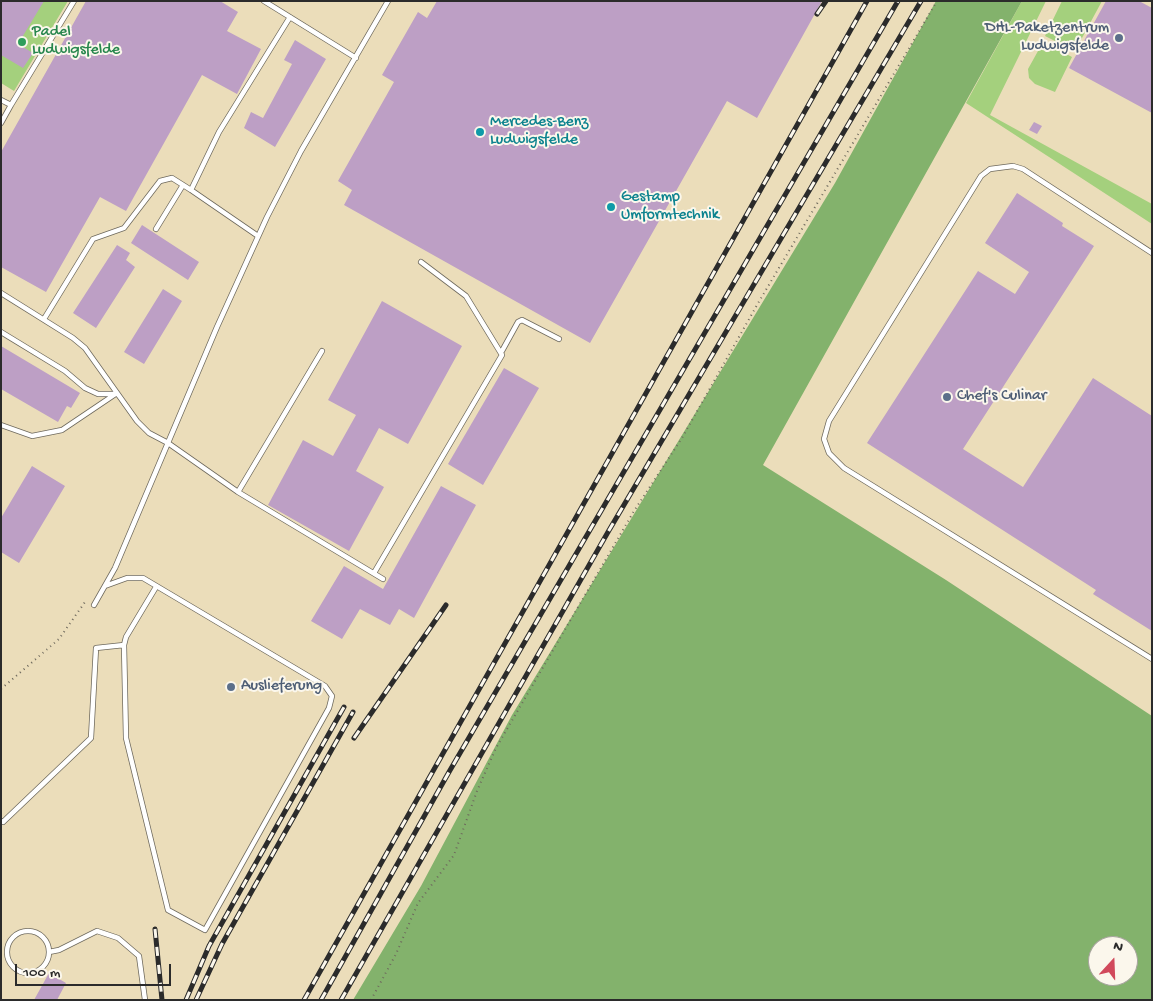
<!DOCTYPE html>
<html>
<head>
<meta charset="utf-8">
<style>
  body { margin:0 }
  #map { position:relative; width:1153px; height:1001px; overflow:hidden; background:#ebddba; font-family:"Gochi Hand",sans-serif }
  canvas { display:block }
  .frame { position:absolute; inset:0; border:2px solid #2b2b2b; pointer-events:none }
  .north { position:absolute; left:1088px; top:936px; width:50px; height:50px; box-sizing:border-box; background:#fbf7ec; border:1px solid #a8a59f; border-radius:50%; rotate:20deg; font-size:14px; font-weight:700; line-height:20px; text-align:center; color:#2b2b2b }
  .north::after { content:''; display:block; margin:auto; width:18px; height:22px; background:#d1495b; clip-path:polygon(50% 0,100% 100%,50% 72%,0 100%) }
  .scale { position:absolute; left:15px; top:964px; width:156px; height:22px; box-sizing:border-box; border:2px solid #2b2b2b; border-top:0; padding-left:6px; font-size:15px; line-height:18px; white-space:nowrap; color:#2b2b2b; -webkit-text-stroke:4px #fbf7ec; paint-order:stroke }
</style>
</head>
<body>
<div id="map">
<canvas width="1153" height="1001"></canvas>
<div class="frame"></div>
<div class="north">N</div>
<div class="scale">100 m</div>
</div>
<script>
const context = document.querySelector('canvas').getContext('2d');
context.lineJoin = 'round';
function fillPath(path, color) {
  context.fillStyle = color;
  context.fill(path, 'evenodd');
}
function shape(rows) {
  const path = new Path2D();
  for (const r of rows) {
    if (r.length === 3) {
      path.moveTo(r[0] + r[2], r[1]);
      path.arc(r[0], r[1], r[2], 0, 2 * Math.PI);
      continue;
    }
    path.moveTo(r[0], r[1]);
    for (let i = 2; i < r.length; i += 2) path.lineTo(r[i], r[i + 1]);
  }
  return path;
}
function strokePath(path, color, width, dash) {
  context.strokeStyle = color;
  context.lineWidth = width;
  context.lineCap = dash ? 'butt' : 'round';
  context.setLineDash(dash || []);
  context.stroke(path);
}
function write(font, color, halo, rows, align = 'center') {
  context.font = font + ' "Gochi Hand",sans-serif';
  context.lineWidth = 4;
  context.setLineDash([]);
  context.textBaseline = 'middle';
  context.strokeStyle = halo;
  context.fillStyle = color;
  for (const [text, x, y, turn = 0] of rows) {
    context.save();
    context.translate(x, y);
    context.rotate((+turn || 0) * Math.PI / 180);
    context.textAlign = isNaN(turn) ? turn : align;
    if (halo) context.strokeText(text, 0, 0);
    context.fillText(text, 0, 0);
    context.restore();
  }
}
fillPath(shape([
  [1,1,68,1,14,91,1,83],
  [1022,1,1046,1,990,115,1152,204,1152,224,966,103],
  [1062,1,1102,1,1075,51,1045,36],
  [1043,42,1072,57,1055,92,1035,84,1029,78,1028,69]
]), '#a4d07d');
fillPath(shape([
  [936,1,1022,1,763,465,946,580,1152,716,1152,1000,353,1000,421,886,512,715,835,183],
  [1098,946,1128,946,1128,976,1098,976]
]), '#83b26c');
fillPath(shape([
  [1,1,44,1,18,44,33,53,23,68,1,55],
  [86,1,220,1,238,12,227,31,261,49,237,94,202,75,126,211,100,197,46,292,1,267,1,152],
  [437,1,822,1,757,118,727,101,590,343,344,205,352,190,338,181,394,82,382,75,418,12,427,18],
  [1106,1,1139,1,1152,8,1152,113,1069,68],
  [295,40,326,59,275,147,244,128,251,112,263,118,292,64,284,60],
  [1034,122,1042,126,1037,134,1029,130],
  [1017,193,1063,223,1062,226,1094,246,963,449,1023,487,1093,378,1152,416,1152,631,1093,594,1096,590,867,443,978,271,1015,294,1029,272,985,243],
  [142,225,199,262,188,280,131,243],
  [117,245,130,253,126,260,135,267,96,328,73,313],
  [163,289,182,301,144,364,124,352],
  [382,301,462,346,408,444,379,428,356,471,384,487,349,551,268,505,303,440,333,456,356,415,328,400],
  [1,346,80,393,71,408,67,406,58,422,1,389],
  [504,368,539,388,483,485,448,464],
  [32,466,65,486,19,563,1,552,1,518],
  [441,486,476,505,414,618,399,609,390,625,360,609,342,639,311,621,344,566,383,589],
  [49,973,66,983,57,1000,34,1000]
]), '#bd9fc5');
const service = shape([
  [264,1,356,58],
  [1,100,11,105,1,123],
  [11,105,74,1],
  [191,190,219,132,290,17],
  [156,229,183,185],
  [1152,253,1023,169,1013,166,990,169,981,176,829,421,824,439,829,453,844,468,1152,659],
  [1,293,73,338,85,348,137,421,149,433,168,443,238,492,383,579],
  [44,319,93,239,124,228,160,181,172,178,191,190,258,236],
  [1,332,65,371,85,388,98,394,116,394],
  [502,351,518,322,522,320,559,339],
  [1,425,32,436,62,430,114,395],
  [238,492,322,351],
  [374,573,502,355,466,296,421,262],
  [105,586,127,578,143,578,325,686,332,696,329,708,205,930,168,910,126,738,124,645,126,637,156,587],
  [94,605,115,568,217,327,267,217,301,151,388,1],
  [1,821,3,822,91,738,96,648,124,645],
  [28,952,21],
  [49,952,59,950,97,931,118,938,139,956,145,1000]
]);
strokePath(service, '#6e695d', 6);
strokePath(shape([
  [1,689,59,639,85,602],
  [371,1000,396,954,418,903,454,855,477,791,496,748,634,511,682,438,757,305,937,1]
]), '#6e695d', 2, [1, 4]);
strokePath(service, '#fff', 4.5);
const rail = shape([
  [817,14,826,1],
  [354,738,446,605],
  [155,929,162,1000],
  [186,1000,209,946,344,707],
  [196,1000,222,944,353,712],
  [304,1000,867,1],
  [321,1000,449,772,898,1],
  [341,1000,608,532,921,1]
]);
strokePath(rail, '#2b2b2b', 5);
strokePath(rail, '#fbf7ec', 3, [9]);
for (const [x, y, r, color] of [
  [1119,38,5,"#5c6f8a"],
  [22,42,5,"#2e9e5b"],
  [480,132,5,"#0f9aa8"],
  [611,207,5,"#0f9aa8"],
  [947,397,5,"#5c6f8a"],
  [231,687,5,"#5c6f8a"]
]) {
  const dot = new Path2D();
  dot.arc(x, y, r, 0, 2 * Math.PI);
  context.fillStyle = color;
  context.fill(dot);
  strokePath(dot, '#fbf7ec', 2);
}
write('16px', '#4e5e75', '#fbf7ec', [
  ["DHL-Paketzentrum",1109,29,"right"],
  ["Ludwigsfelde",1109,47,"right"],
  ["Chef's Culinar",957,397],
  ["Auslieferung",241,687]
], 'left');
write('16px', '#27864d', '#fbf7ec', [
  ["Padel",32,33],
  ["Ludwigsfelde",32,51]
], 'left');
write('16px', '#0d838f', '#fbf7ec', [
  ["Mercedes-Benz",490,123],
  ["Ludwigsfelde",490,141],
  ["Gestamp",621,198],
  ["Umformtechnik",621,216]
], 'left');
</script>
</body>
</html>
